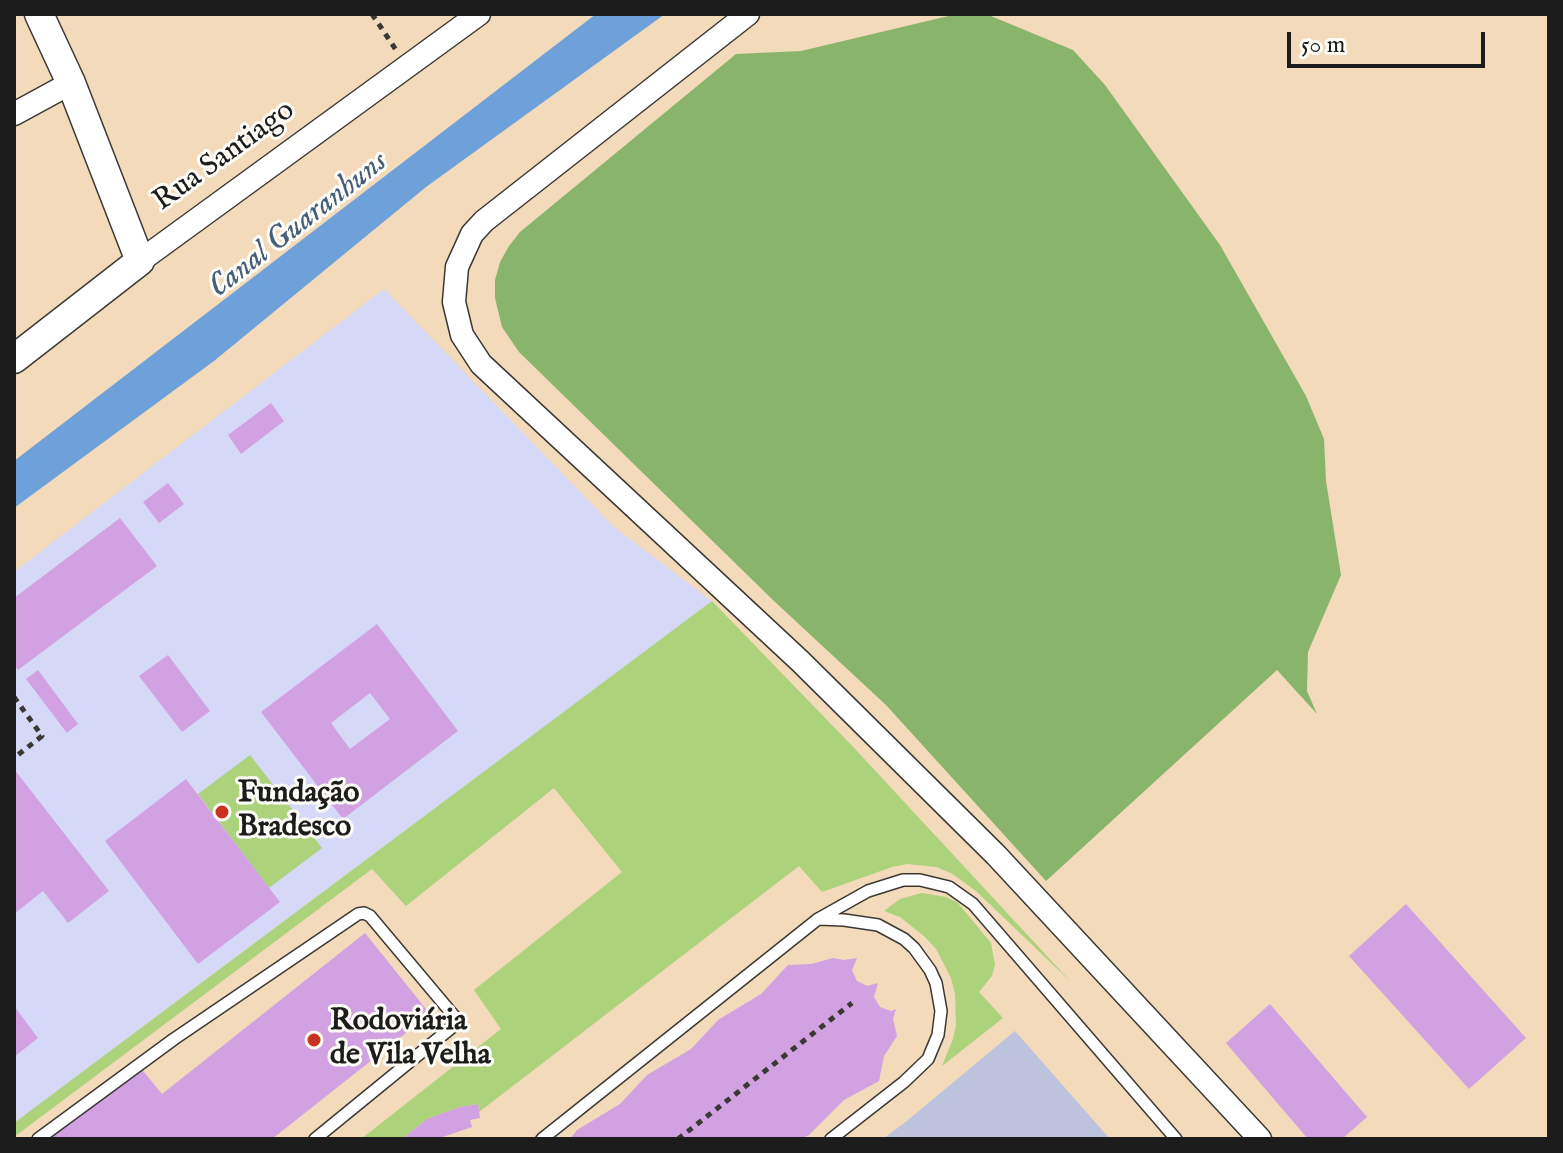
<!DOCTYPE html>
<html>
<head>
<meta charset="utf-8">
<style>
  body { margin:0 }
  #map { position:relative; width:1563px; height:1153px; overflow:hidden; background:#f2daba; font-family:"IM FELL English",serif }
  canvas { display:block }
  .frame { position:absolute; inset:0; border:16px solid #1c1c1c; pointer-events:none }
  .scale { position:absolute; left:1287px; top:32px; width:198px; height:36px; box-sizing:border-box; border:4px solid #1c1c1c; border-top:0; padding-left:10px; font-size:24px; line-height:28px; white-space:nowrap; color:#1c1c1c; -webkit-text-stroke:6px #fdfcf7; paint-order:stroke }
</style>
</head>
<body>
<div id="map">
<canvas width="1563" height="1153"></canvas>
<div class="frame"></div>
<div class="scale">50 m</div>
</div>
<script>
const context = document.querySelector('canvas').getContext('2d');
context.lineJoin = 'round';
function fillPath(path, color) {
  context.fillStyle = color;
  context.fill(path, 'evenodd');
}
function shape(rows) {
  const path = new Path2D();
  for (const r of rows) {
    path.moveTo(r[0], r[1]);
    for (let i = 2; i < r.length; i += 2) path.lineTo(r[i], r[i + 1]);
  }
  return path;
}
function strokePath(path, color, width, dash) {
  context.strokeStyle = color;
  context.lineWidth = width;
  context.lineCap = dash ? 'butt' : 'round';
  context.setLineDash(dash || []);
  context.stroke(path);
}
function write(font, color, halo, rows, align = 'center') {
  context.font = font + ' "IM FELL English",serif';
  context.lineWidth = 6;
  context.setLineDash([]);
  context.textBaseline = 'middle';
  context.strokeStyle = halo;
  context.fillStyle = color;
  for (const [text, x, y, turn = 0] of rows) {
    context.save();
    context.translate(x, y);
    context.rotate((+turn || 0) * Math.PI / 180);
    context.textAlign = isNaN(turn) ? turn : align;
    if (halo) context.strokeText(text, 0, 0);
    context.fillText(text, 0, 0);
    context.restore();
  }
}
fillPath(shape([
  [384,289,614,527,712,601,14,1123,14,572]
]), '#d6d8f8');
fillPath(shape([
  [1015,1031,1110,1139,883,1139,908,1120]
]), '#bec3dd');
fillPath(shape([
  [712,601,857,751,1071,982,976,891,951,873,936,867,907,864,892,867,822,892,799,866,479,1112,478,1104,460,1107,427,1119,402,1139,361,1139,501,1029,474,990,622,872,554,788,406,906,372,869,14,1137,14,1123],
  [250,755,322,848,269,888,198,794],
  [922,893,946,897,958,903,991,943,995,965,992,976,979,992,1003,1018,942,1066,953,1039,956,1025,955,994,951,978,936,949,925,937,900,917,884,911,900,899]
]), '#acd27c');
fillPath(shape([
  [957,14,986,14,1073,50,1105,85,1220,245,1306,396,1324,439,1326,481,1341,575,1308,652,1307,691,1317,714,1277,670,1046,881,886,705,774,601,519,352,502,327,495,298,495,280,500,262,509,246,520,232,736,54,801,51]
]), '#89b46c');
fillPath(shape([
  [596,14,665,14,426,187,214,361,14,508,14,461]
]), '#6ea1d9');
fillPath(shape([
  [271,403,284,421,241,454,228,435],
  [168,483,184,504,159,523,143,502],
  [120,518,157,566,18,670,14,665,14,598],
  [377,624,458,731,343,819,261,712],
  [370,693,390,719,350,749,331,723],
  [168,655,210,711,182,732,139,676],
  [38,670,78,724,67,733,26,679],
  [14,769,109,891,68,923,43,891,14,914],
  [186,779,280,902,198,964,105,841],
  [1406,904,1526,1038,1469,1089,1349,956],
  [365,933,430,1014,272,1139,47,1139,139,1066,162,1094],
  [833,958,844,960,857,958,852,970,857,981,867,986,878,983,874,997,880,1007,891,1011,896,1009,893,1019,897,1036,884,1056,879,1081,844,1100,809,1135,801,1139,570,1139,577,1130,620,1104,647,1075,691,1049,718,1020,761,994,788,965,811,964],
  [1270,1004,1367,1117,1342,1139,1308,1139,1226,1043],
  [14,1006,38,1038,14,1057],
  [478,1104,480,1118,470,1120,472,1127,437,1139,402,1139,427,1119,460,1107]
]), '#d2a1e2');
const service = shape([
  [819,919,844,920,878,925,904,939,914,948,930,970,936,983,941,1011,938,1035,928,1059,904,1082,831,1139],
  [38,1139,174,1039,358,914,364,913,370,916,454,1016,454,1022,451,1028,315,1139],
  [542,1139,818,919,868,891,903,880,920,880,949,887,973,904,1176,1139]
]);
const minor = shape([
  [748,14,484,221,472,234,457,267,454,302,462,335,481,364,800,661,996,855,1260,1139],
  [14,114,71,83],
  [140,261,479,14]
]);
const tertiary = shape([
  [14,359,140,261,71,83,39,14]
]);
strokePath(service, '#3c3834', 14);
strokePath(minor, '#3c3834', 25);
strokePath(tertiary, '#3c3834', 31);
strokePath(shape([
  [372,14,396,50],
  [14,697,42,736,14,758],
  [678,1139,852,1003]
]), '#3c3834', 5, [6, 6]);
strokePath(service, '#fff', 11);
strokePath(minor, '#fff', 22);
strokePath(tertiary, '#fff', 28);
for (const [x, y, r, color] of [
  [222,812,8,"#c8321e"],
  [314,1040,8,"#c8321e"]
]) {
  const dot = new Path2D();
  dot.arc(x, y, r, 0, 2 * Math.PI);
  context.fillStyle = color;
  context.fill(dot);
  strokePath(dot, '#fdfcf7', 3);
}
write('30px', '#1c1c1c', '#fdfcf7', [
  ["Rua Santiago",225,157,-36]
]);
write('bold 30px', '#1c1c1c', '#fdfcf7', [
  ["Fundação",238,795],
  ["Bradesco",238,829],
  ["Rodoviária",330,1023],
  ["de Vila Velha",330,1057]
], 'left');
write('italic 32px', '#455e7a', '#fdfcf7', [
  ["Canal Guaranhuns",299,226,-38]
]);
</script>
</body>
</html>
